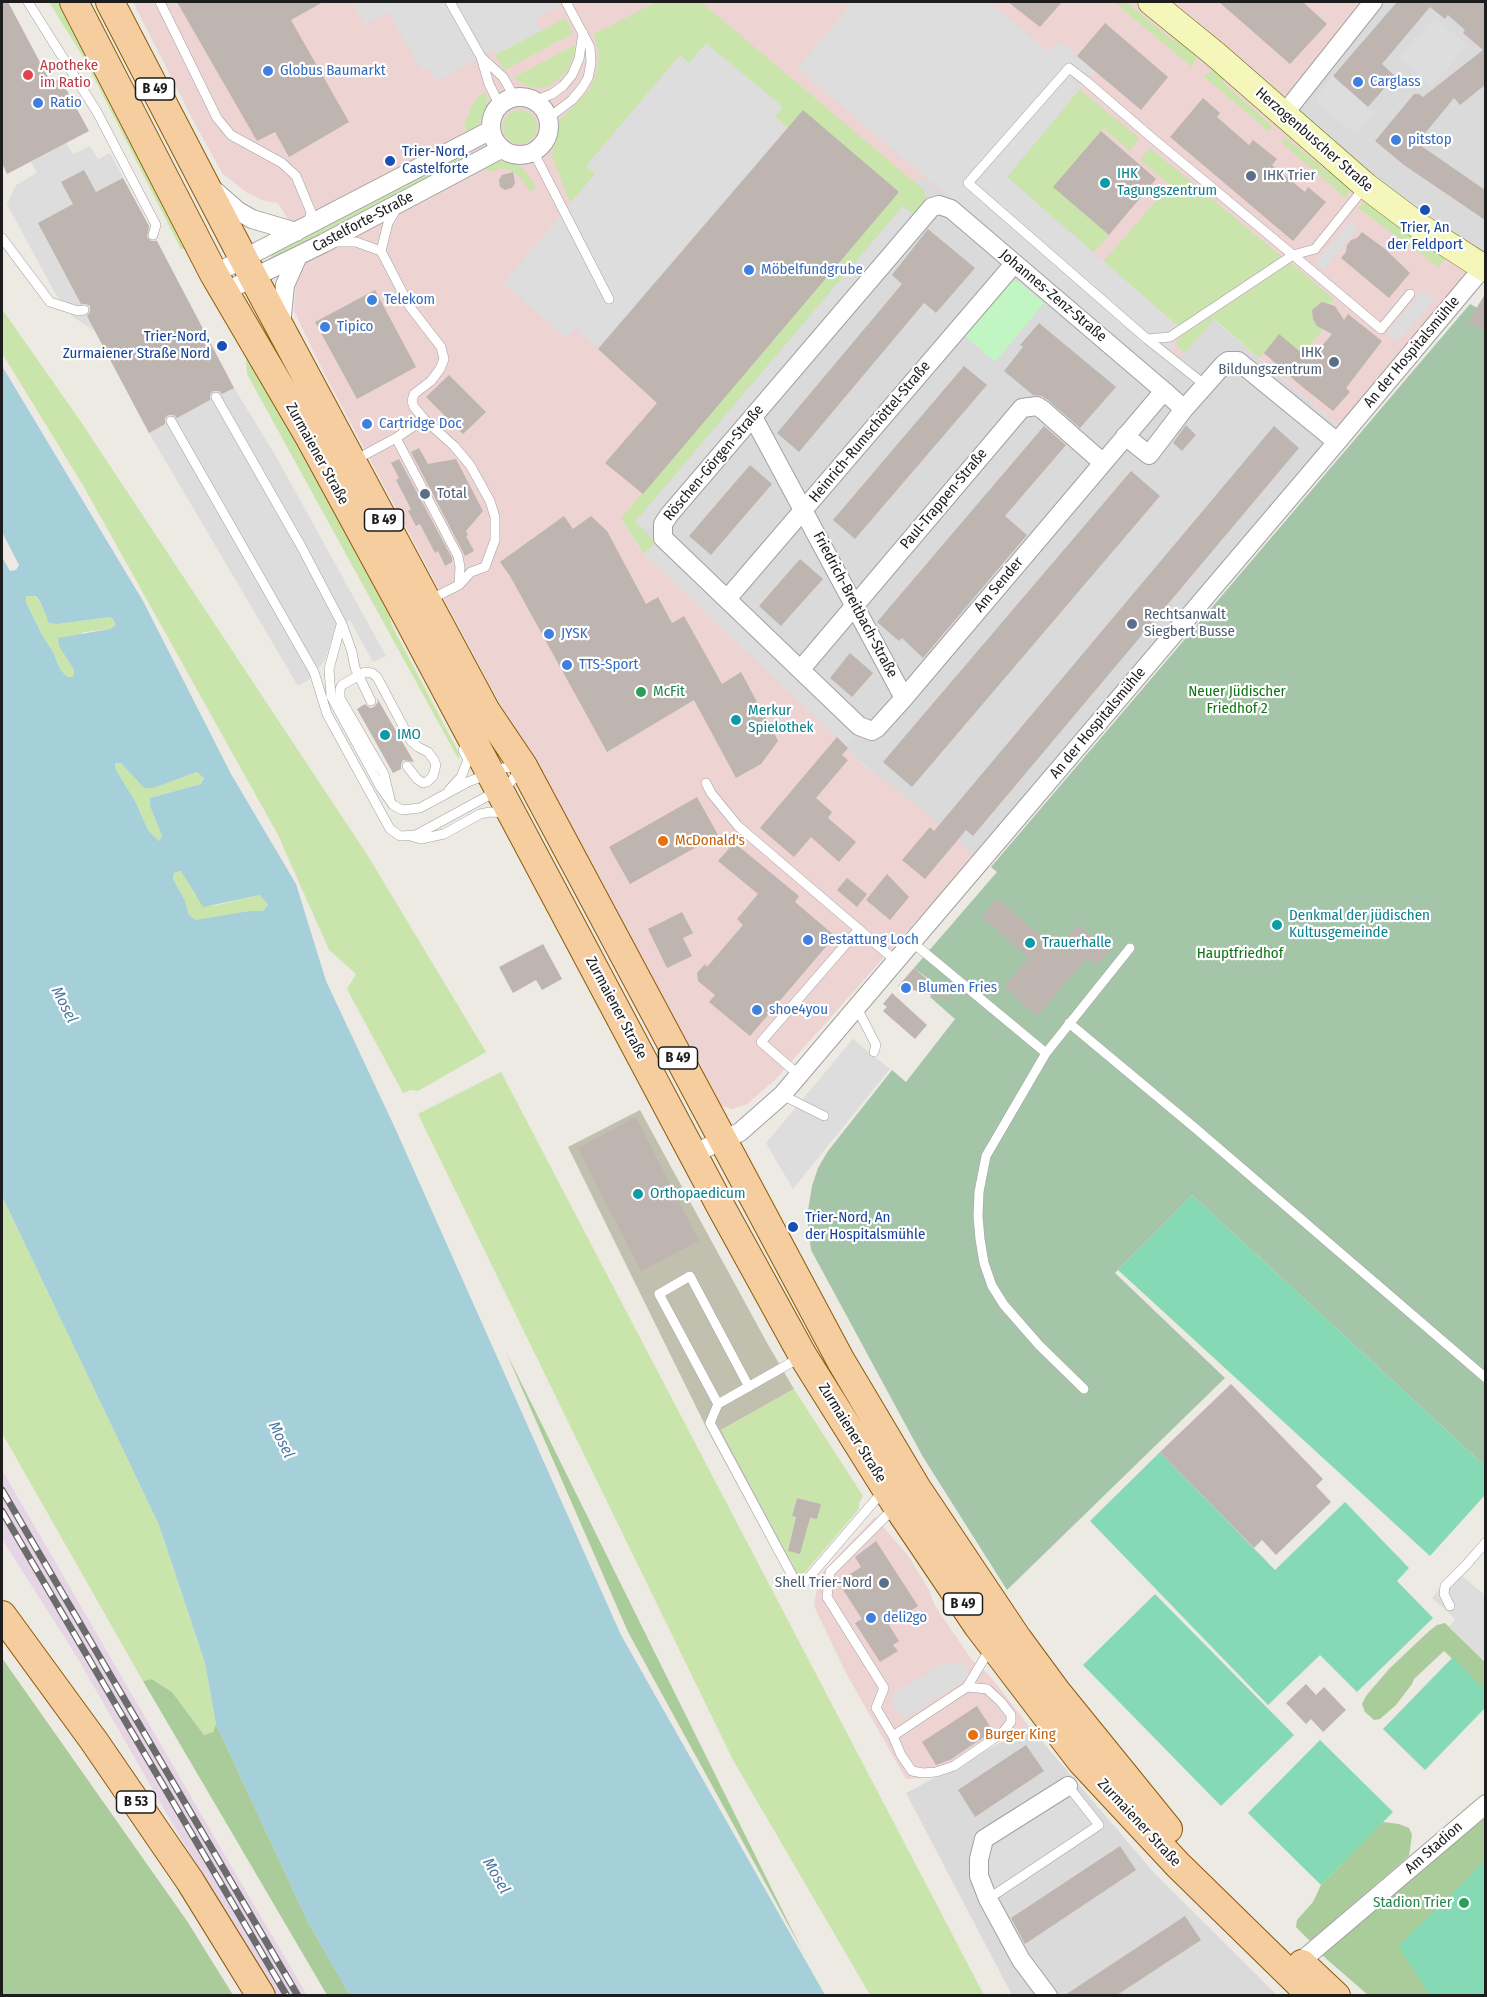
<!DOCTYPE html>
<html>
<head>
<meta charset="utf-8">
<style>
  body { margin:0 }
  #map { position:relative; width:1487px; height:1997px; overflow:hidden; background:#ede9e3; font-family:"Fira Sans Condensed",sans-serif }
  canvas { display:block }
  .frame { position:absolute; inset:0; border:3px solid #1d1d1d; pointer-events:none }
</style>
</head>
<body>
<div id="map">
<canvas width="1487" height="1997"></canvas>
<div class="frame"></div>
</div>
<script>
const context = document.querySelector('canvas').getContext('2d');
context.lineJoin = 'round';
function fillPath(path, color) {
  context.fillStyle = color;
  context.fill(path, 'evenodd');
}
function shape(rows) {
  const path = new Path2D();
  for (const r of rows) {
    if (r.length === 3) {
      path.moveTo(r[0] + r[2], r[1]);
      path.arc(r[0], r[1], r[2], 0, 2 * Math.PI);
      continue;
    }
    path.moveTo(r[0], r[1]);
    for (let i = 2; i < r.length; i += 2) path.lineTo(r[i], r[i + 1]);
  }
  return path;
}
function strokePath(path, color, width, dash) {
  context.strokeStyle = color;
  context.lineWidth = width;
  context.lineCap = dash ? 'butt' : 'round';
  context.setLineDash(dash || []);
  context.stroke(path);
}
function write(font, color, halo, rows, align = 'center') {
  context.font = font + ' "Fira Sans Condensed",sans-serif';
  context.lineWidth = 4.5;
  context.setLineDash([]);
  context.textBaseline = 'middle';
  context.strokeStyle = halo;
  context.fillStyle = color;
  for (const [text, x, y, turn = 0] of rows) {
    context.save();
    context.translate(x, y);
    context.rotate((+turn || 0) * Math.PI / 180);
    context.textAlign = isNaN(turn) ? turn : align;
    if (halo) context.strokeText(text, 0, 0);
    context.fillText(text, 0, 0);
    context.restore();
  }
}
fillPath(shape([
  [1373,2,1485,2,1485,269,1291,119],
  [921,175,1163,379,1213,319,1345,432,980,862,850,753,851,750,640,550,623,522],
  [1028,1725,1155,1874,1277,1995,1012,1995,906,1793,998,1744]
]), '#dbdada');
fillPath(shape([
  [133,2,1373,2,1284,114,1482,267,1345,432,1214,319,1163,379,921,176,623,522,640,550,851,750,850,753,874,774,875,772,931,817,974,856,774,1081,747,1104,732,1109,717,1105,675,1034,323,371,294,311,298,256,296,232,278,203,264,201,246,192,223,174,197,128],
  [875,1517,909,1557,929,1590,935,1606,972,1660,990,1676,1028,1725,935,1777,906,1779,845,1671,814,1606,819,1576]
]), '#eed3d3');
fillPath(shape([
  [2,1470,227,1859,307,1995,277,1995,200,1872,77,1657,2,1539]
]), '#e6d5e4');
fillPath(shape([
  [640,1110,766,1341,794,1389,721,1430,800,1578,792,1586,707,1429,568,1147]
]), '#c1c0af');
fillPath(shape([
  [49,2,60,2,191,249,181,249,85,60],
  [656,2,701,2,925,191,926,200,914,215,903,206,635,522,656,542,644,554,621,518,899,192,803,111,788,128,775,116,782,108,689,63,680,55,586,166,595,174,572,201,569,200,552,156,553,149,560,120,589,90,594,80,599,57,594,34],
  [1114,2,1126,2,1172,40,1179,39,1195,54,1196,59,1192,67],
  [565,18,573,33,505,70,495,55],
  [575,45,575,53,568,69,562,76,549,86,540,88,529,87,513,78],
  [1218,71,1223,76,1223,83,1273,127,1269,131,1203,76,1210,72],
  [1079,89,1139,138,1130,151,1103,128,1054,187,1109,235,1093,253,1007,177],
  [486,92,488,105,486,114,476,128,468,133,464,125,472,105,480,95],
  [520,127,17],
  [1286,138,1328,172,1335,170,1351,186,1346,198,1281,142],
  [1150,148,1281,256,1178,326,1103,262,1170,185,1140,160],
  [464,152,467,158,273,261,270,255],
  [498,162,510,162,522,168,537,187,530,191,520,177,510,170,500,168,491,172,486,170,485,166],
  [1366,201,1447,256,1439,267,1358,208],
  [1291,263,1334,299,1331,303,1318,304,1313,310,1314,323,1324,328,1303,354,1279,335,1259,358,1214,319,1185,353,1177,346,1176,342,1179,338],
  [2,309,79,419,368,856,486,1052,418,1091,411,1090,403,1093,347,989,356,974,329,950,278,835,84,487,2,353],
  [246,359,256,365,386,599,392,626,459,753,459,760,247,374],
  [26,596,35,596,41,603,50,623,57,624,110,617,113,619,116,625,110,629,84,632,60,646,74,670,73,677,67,677,60,669,53,652,42,635,26,601],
  [115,763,121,763,144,788,153,788,197,772,204,777,201,784,150,798,150,806,162,836,159,841,148,830,135,801,116,770],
  [182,871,195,895,212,906,260,895,268,905,264,911,249,911,196,921,189,915,185,901,173,879,174,873],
  [501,1072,984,1995,870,1995,733,1760,418,1114],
  [2,1196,159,1525,205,1663,216,1724,213,1732,204,1735,172,1692,153,1679,143,1681,2,1433],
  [794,1389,863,1496,859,1503,859,1509,800,1578,721,1430],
  [797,1498,821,1504,814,1519,792,1516]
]), '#cae5ab');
fillPath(shape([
  [506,1352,802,1950,628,1632],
  [1445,1623,1485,1662,1485,1690,1444,1651,1414,1679,1412,1684,1396,1705,1380,1719,1374,1720,1365,1712,1362,1704,1366,1696,1389,1669,1428,1632,1437,1625],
  [2,1658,187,1921,233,1995,2,1995],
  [152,1679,172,1692,204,1735,213,1732,216,1724,309,1924,350,1995,327,1995,143,1681],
  [1485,1812,1485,1889,1442,1995,1368,1995,1322,1955],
  [1383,1822,1399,1824,1409,1828,1412,1835,1409,1856,1310,1941,1296,1927,1297,1920,1313,1902,1321,1885]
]), '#aacb9a');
fillPath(shape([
  [1470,304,1485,312,1485,1466,1192,1195,1115,1273,1225,1378,1007,1590,923,1457,811,1250,807,1217,812,1186,818,1168,828,1151,892,1070,906,1082,955,1019,930,997,938,986,914,968,997,872,991,867]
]), '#a5c5a9');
fillPath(shape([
  [1011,281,1019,282,1044,303,995,362,964,335]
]), '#c1f6c3');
fillPath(shape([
  [1192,1195,1485,1466,1485,1495,1430,1556,1118,1270],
  [1160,1452,1275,1570,1345,1502,1409,1568,1397,1581,1433,1618,1357,1692,1320,1655,1268,1705,1090,1521],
  [1155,1594,1294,1735,1221,1806,1083,1665],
  [1453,1657,1485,1690,1485,1708,1425,1770,1383,1729],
  [1320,1740,1393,1812,1321,1885,1248,1813],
  [1485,1861,1485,1995,1430,1995,1398,1946]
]), '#85d9b5');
fillPath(shape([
  [352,2,556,2,559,7,535,19,541,31,495,55,492,51,436,82,428,68,422,71,388,12,365,25],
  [853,2,989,2,1049,52,1059,41,1095,71,1007,177,1178,326,1170,337,1177,363,1163,379,797,68],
  [1434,17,1468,45,1432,86,1398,58],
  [706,43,783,107,775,116,788,128,598,349,575,329,566,338,503,283,595,174,586,166,680,55,689,63],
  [1333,76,1374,112,1355,134,1317,102,1318,95],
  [66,143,73,154,90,146,98,159,110,153,234,388,274,453,386,656,373,662,350,620,335,628,325,660,310,679,298,686,149,433,94,330,73,317,55,293,7,204,16,185,37,173,31,162],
  [903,206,914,215,646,531,635,522],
  [1350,221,1359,228,1324,270,1315,263],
  [1424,290,1434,300,1397,342,1386,333],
  [656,542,857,734,846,746,644,554],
  [853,1039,890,1069,793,1189,766,1143],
  [1455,1570,1485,1595,1485,1662,1449,1627,1455,1619,1432,1598],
  [946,1662,968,1665,968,1678,904,1718,895,1709,891,1694],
  [1070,1794,1095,1824,993,1891,984,1871,988,1847]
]), '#ddd');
fillPath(shape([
  [2,366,143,601,231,774,296,884,326,981,395,1128,621,1635,825,1995,350,1995,309,1924,216,1724,205,1663,159,1525,2,1196,2,557,10,571,16,570,19,565,2,532],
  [26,596,36,596,41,603,49,623,57,624,110,617,113,619,116,625,110,629,58,638,59,646,74,670,73,677,67,677,60,669,53,652,42,635,26,602],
  [115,763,121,763,144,788,153,788,197,772,204,778,201,784,150,798,150,806,162,836,159,841,148,830,135,801,116,770],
  [181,871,203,907,260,895,268,905,263,911,249,911,196,920,189,915,185,901,173,879,174,873]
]), '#a5cfd9');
fillPath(shape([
  [2,2,8,2,51,83,60,78,89,131,7,174,2,163],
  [177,2,323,2,291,20,349,122,289,157,275,132,257,141],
  [1008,2,1062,2,1040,27],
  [1219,2,1303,2,1327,24,1290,64],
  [1397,2,1485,2,1485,85,1460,105,1454,98,1417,143,1485,190,1485,220,1404,165,1375,141,1414,94,1419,94,1423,97,1483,50,1463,33,1465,30,1448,15,1445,19,1430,7,1382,64,1395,76,1368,107,1333,76],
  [1105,23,1168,77,1141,110,1077,56],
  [1203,98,1220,113,1217,117,1249,145,1253,140,1277,159,1272,165,1305,192,1308,187,1326,202,1293,241,1170,137],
  [803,110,899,192,643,494,605,463,657,403,598,349],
  [1101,131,1156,179,1109,235,1053,187],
  [84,170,96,192,123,178,149,226,147,237,151,241,157,241,234,388,222,394,219,391,213,391,210,394,210,400,177,418,174,415,168,415,165,418,165,424,149,433,87,316,90,312,90,306,86,304,81,304,38,223,73,204,61,182],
  [513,172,515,183,512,188,505,190,500,187,499,180,502,175],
  [928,229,975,268,936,313,924,303,799,452,777,433,902,284,892,275],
  [1362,232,1385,249,1410,273,1389,298,1341,258,1346,252,1347,245,1351,240,1357,238],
  [375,290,416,367,357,399,315,322],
  [1485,294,1485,333,1468,322],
  [1322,302,1335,306,1344,320,1348,314,1382,341,1346,388,1350,392,1333,411,1300,385,1264,353,1279,334,1310,360,1332,334,1317,326,1313,319,1312,310],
  [1039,323,1116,387,1080,428,1049,401,1042,396,1033,395,1004,371,1023,347,1020,345],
  [964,366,987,385,855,539,833,520],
  [449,375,486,412,463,434,426,397],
  [1186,425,1196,435,1182,451,1173,443],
  [1044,426,1066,445,1005,516,1027,535,923,658,902,638,899,641,877,622],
  [1274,426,1299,448,973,836,966,830,925,879,902,860,930,827,934,831],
  [419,448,428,464,456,459,483,511,466,531,468,535,466,536,474,551,465,556,411,452],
  [399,459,452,558,452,562,445,566,438,551,435,553,420,524,416,526,408,511,411,509,396,480,399,478,391,463],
  [750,465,772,484,711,555,689,536],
  [1131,471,1160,496,912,787,883,762],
  [564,516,573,529,591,516,607,531,646,604,658,597,672,623,684,616,722,684,741,672,778,741,761,764,736,778,694,700,607,752,510,576,500,562],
  [800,559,823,579,781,626,759,606],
  [850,653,873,673,852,697,830,678],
  [377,698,414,762,403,760,401,764,401,769,393,773,357,709,365,704,370,708,374,707,378,702],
  [837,737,848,748,842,755,848,760,816,798,832,812,828,818,856,842,839,862,811,837,794,857,760,828],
  [697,797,718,835,630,884,609,847],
  [732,845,737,845,799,896,795,902,835,936,750,1036,709,1002,715,995,698,981,697,973,705,964,707,967,743,925,737,919,758,894,718,861],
  [887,874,909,897,890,920,866,900],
  [847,878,867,894,857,907,837,890],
  [997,898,1057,950,1078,925,1109,951,1097,966,1087,958,1037,1016,1004,987,1029,958,981,916],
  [682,912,693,933,683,938,692,956,667,968,648,929],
  [543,944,562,979,542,990,536,980,513,993,499,967],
  [914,968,953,1001,898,986],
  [892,993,927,1025,915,1039,883,1011,887,1007,883,1004],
  [636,1117,699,1241,641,1271,578,1148],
  [1231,1384,1323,1479,1316,1486,1331,1502,1276,1555,1262,1540,1254,1548,1160,1452],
  [797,1498,821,1504,817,1519,810,1518,800,1554,788,1551,796,1517,792,1516],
  [876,1541,918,1606,889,1625,899,1641,893,1645,898,1651,880,1662,855,1623,862,1619,838,1582,861,1567,855,1557],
  [1306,1684,1316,1695,1324,1687,1346,1710,1323,1732,1311,1719,1306,1724,1286,1703],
  [977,1706,993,1731,950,1760,936,1765,922,1742],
  [1026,1745,1044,1771,975,1817,958,1790],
  [1120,1846,1136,1870,1025,1944,1011,1918],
  [1185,1916,1201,1940,1117,1995,1065,1995]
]), '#beb5b0');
const lane = shape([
  [28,2,97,112,156,225,153,235],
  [160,2,217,118,231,135,282,163,296,176,311,212,309,223],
  [450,2,481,57,489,84,500,106],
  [481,57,503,77,515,98],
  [534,101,552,94,563,86,572,75,579,59,583,33],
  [547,119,572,100,582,88,588,78,591,63,590,47,566,2],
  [533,151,609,299],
  [1364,188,1315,249,1293,255,1170,337,1147,339,968,183,1069,68,1086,81,1151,137,1197,175,1293,255,1381,329,1410,294],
  [397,208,388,223,381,251,410,307,441,347,444,359,440,369,431,381,414,394,412,401,414,407,424,419,454,446,470,465,490,501,495,517,495,540,485,567,471,572,459,585,429,600],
  [2,238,50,302,78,311,84,310],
  [334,242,356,242,381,251],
  [1147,339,1205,385],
  [216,397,301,546,342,624,352,652,355,668,371,701],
  [171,421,314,672,327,714,390,829,400,836,416,835,508,785,520,771],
  [396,438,458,556,460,567,459,585],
  [355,460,396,438,424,419],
  [341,625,329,669,331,696,381,788,393,805,402,810,420,808,468,782,503,768,517,767],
  [706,783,711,793,738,826,896,961],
  [449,790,461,777,468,760,463,750],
  [390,799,384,774,340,698,340,689,342,685,365,672,372,673,377,677,411,741,418,747,428,752,434,760,436,765,433,776,427,782,423,783,417,779,407,766],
  [413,837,421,839,444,834,480,814,490,812,507,813],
  [912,942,1046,1053,1130,948],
  [857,1008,876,1045,874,1052],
  [1069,1023,1195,1128,1486,1378],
  [1046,1053,986,1156,979,1192,978,1216,980,1239,984,1263,992,1286,1004,1305,1039,1345,1084,1389],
  [799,1075,761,1042,859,929],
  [782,1095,824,1116],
  [801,1357,718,1404,710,1423,795,1581,805,1582,883,1491],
  [718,1404,659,1294,690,1276,749,1387],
  [895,1507,830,1572,827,1597,884,1688,876,1708,893,1736,967,1687,990,1649],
  [1450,1606,1444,1594,1445,1586,1467,1564,1486,1542],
  [893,1736,901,1755,912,1771,923,1773,936,1772,954,1766,1002,1733,1011,1722,1011,1715,1001,1702,987,1689,967,1687],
  [988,1899,1099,1825,1068,1786]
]);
const street = shape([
  [520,126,29],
  [1284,114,1373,2],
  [214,190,238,211,252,219,296,232],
  [214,274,491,130],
  [224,292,324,243,501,149],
  [281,326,285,285,298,256],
  [1164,391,951,209,939,205,932,207,669,515,663,524,663,538,859,726,872,731,877,728,904,698,1164,391,1184,409,1224,364,1228,361,1238,361,1337,442],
  [753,417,904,698],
  [1125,436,1149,455,1184,409],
  [727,599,1014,264],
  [801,669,1022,408,1037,406,1043,410,1102,462],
  [693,1154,740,1132,782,1095,1337,442,1486,264],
  [1300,1962,1486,1804],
  [1048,1996,1021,1960,988,1899,979,1876,979,1859,984,1839,1068,1786]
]);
const secondary = shape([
  [1151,2,1215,54,1366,186,1419,226,1486,269]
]);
const primary = shape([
  [74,2,214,274,310,438,403,609,721,1207,803,1356,897,1506,978,1626,1081,1761,1178,1865,1312,1996],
  [110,2,253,277,486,711,523,766,841,1361,916,1487,1017,1638,1056,1691,1168,1829],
  [2,1615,94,1741,190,1881,261,1996],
  [1302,1964,1336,1996]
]);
strokePath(lane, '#a1a1a1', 10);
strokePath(street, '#a1a1a1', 20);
strokePath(secondary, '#666d0b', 27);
strokePath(primary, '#8d5b08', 30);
strokePath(lane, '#fff', 9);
strokePath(street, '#fff', 18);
strokePath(secondary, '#f5f6b9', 26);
strokePath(primary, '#f6cd9f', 28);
const rail = shape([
  [2,1490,298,1996],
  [2,1511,287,1996]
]);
strokePath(rail, '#6b6b6b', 7);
strokePath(rail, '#fff', 4.5, [14]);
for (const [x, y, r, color] of [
  [268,71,6,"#3f7fe0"],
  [28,75,6,"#e0444e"],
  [1358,82,6,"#3f7fe0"],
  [38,103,6,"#3f7fe0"],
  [1396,140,6,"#3f7fe0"],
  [390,161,6,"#1a4fb4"],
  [1251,176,6,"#5c6f8a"],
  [1105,183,6,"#0f9aa8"],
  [1425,210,6,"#1a4fb4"],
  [749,270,6,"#3f7fe0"],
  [372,300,6,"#3f7fe0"],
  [325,327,6,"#3f7fe0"],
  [222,346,6,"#1a4fb4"],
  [1334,362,6,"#5c6f8a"],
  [367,424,6,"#3f7fe0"],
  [425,494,6,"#5c6f8a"],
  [1132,624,6,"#5c6f8a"],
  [549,634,6,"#3f7fe0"],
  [567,665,6,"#3f7fe0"],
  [641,692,6,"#2e9e5b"],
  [736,720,6,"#0f9aa8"],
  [385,735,6,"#0f9aa8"],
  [663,841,6,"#e8710a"],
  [1277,925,6,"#0f9aa8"],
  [808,940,6,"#3f7fe0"],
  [1030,943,6,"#0f9aa8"],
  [906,988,6,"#3f7fe0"],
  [757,1010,6,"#3f7fe0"],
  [638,1194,6,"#0f9aa8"],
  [793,1227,6,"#1a4fb4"],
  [884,1583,6,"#5c6f8a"],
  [871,1618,6,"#3f7fe0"],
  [973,1735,6,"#e8710a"],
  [1464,1903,6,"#2e9e5b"]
]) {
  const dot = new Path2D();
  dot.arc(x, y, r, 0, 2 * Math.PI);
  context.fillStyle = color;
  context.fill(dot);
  strokePath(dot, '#fff', 2);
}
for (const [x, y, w] of [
  [155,89,39],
  [384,520,39],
  [678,1058,39],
  [963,1604,39],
  [136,1802,39]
]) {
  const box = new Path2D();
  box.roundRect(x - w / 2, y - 11, w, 22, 4.5);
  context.fillStyle = '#fff';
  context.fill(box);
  strokePath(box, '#1d1d1d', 1.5);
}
write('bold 14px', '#1d1d1d', null, [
  ["B 49",155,89],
  ["B 49",384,520],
  ["B 49",678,1058],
  ["B 49",963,1604],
  ["B 53",136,1802]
]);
write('15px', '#be3a42', '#fff', [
  ["Apotheke",40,66],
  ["im Ratio",40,83]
], 'left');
write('15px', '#366cbe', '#fff', [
  ["Globus Baumarkt",280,71],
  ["Carglass",1370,82],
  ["Ratio",50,103],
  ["pitstop",1408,140],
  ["Möbelfundgrube",761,270],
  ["Telekom",384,300],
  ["Tipico",337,327],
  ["Cartridge Doc",379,424],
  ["JYSK",561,634],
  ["TTS-Sport",579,665],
  ["Bestattung Loch",820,940],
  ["Blumen Fries",918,988],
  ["shoe4you",769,1010],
  ["deli2go",883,1618]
], 'left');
write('15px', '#1d1d1d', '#fff', [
  ["Herzogenbuscher Straße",1314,140,41],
  ["Castelforte-Straße",363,222,-28],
  ["Johannes-Zenz-Straße",1053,296,40],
  ["An der Hospitalsmühle",1412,352,-50],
  ["Heinrich-Rumschöttel-Straße",870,432,-50],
  ["Zurmaiener Straße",317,454,61],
  ["Röschen-Görgen-Straße",714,463,-50],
  ["Paul-Trappen-Straße",944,499,-50],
  ["Am Sender",999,585,-50],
  ["Friedrich-Breitbach-Straße",855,605,62],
  ["An der Hospitalsmühle",1098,723,-50],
  ["Zurmaiener Straße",616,1008,62],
  ["Zurmaiener Straße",852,1433,58],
  ["Zurmaiener Straße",1139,1823,47],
  ["Am Stadion",1434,1848,-41]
]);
write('15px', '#164399', '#fff', [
  ["Trier-Nord,",402,152],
  ["Castelforte",402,169],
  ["Trier, An",1425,228,"center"],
  ["der Feldport",1425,245,"center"],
  ["Trier-Nord,",210,337,"right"],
  ["Zurmaiener Straße Nord",210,354,"right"],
  ["Trier-Nord, An",805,1218],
  ["der Hospitalsmühle",805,1235]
], 'left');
write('15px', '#0d838f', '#fff', [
  ["IHK",1117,174],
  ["Tagungszentrum",1117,191],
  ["Merkur",748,711],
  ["Spielothek",748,728],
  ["IMO",397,735],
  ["Denkmal der jüdischen",1289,916],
  ["Kultusgemeinde",1289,933],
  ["Trauerhalle",1042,943],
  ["Orthopaedicum",650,1194]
], 'left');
write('15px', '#4e5e75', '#fff', [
  ["IHK Trier",1263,176],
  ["IHK",1322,353,"right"],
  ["Bildungszentrum",1322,370,"right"],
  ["Total",437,494],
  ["Rechtsanwalt",1144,615],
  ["Siegbert Busse",1144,632],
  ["Shell Trier-Nord",872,1583,"right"]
], 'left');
write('15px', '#27864d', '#fff', [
  ["McFit",653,692],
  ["Stadion Trier",1452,1903,"right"]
], 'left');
write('15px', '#117415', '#fff', [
  ["Neuer Jüdischer",1237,692],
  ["Friedhof 2",1237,709],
  ["Hauptfriedhof",1240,954]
]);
write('15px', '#c56008', '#fff', [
  ["McDonald's",675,841],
  ["Burger King",985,1735]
], 'left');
write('italic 16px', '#4c799f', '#fff', [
  ["Mosel",64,1005,63],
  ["Mosel",281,1440,64],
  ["Mosel",496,1876,60]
]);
</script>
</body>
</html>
